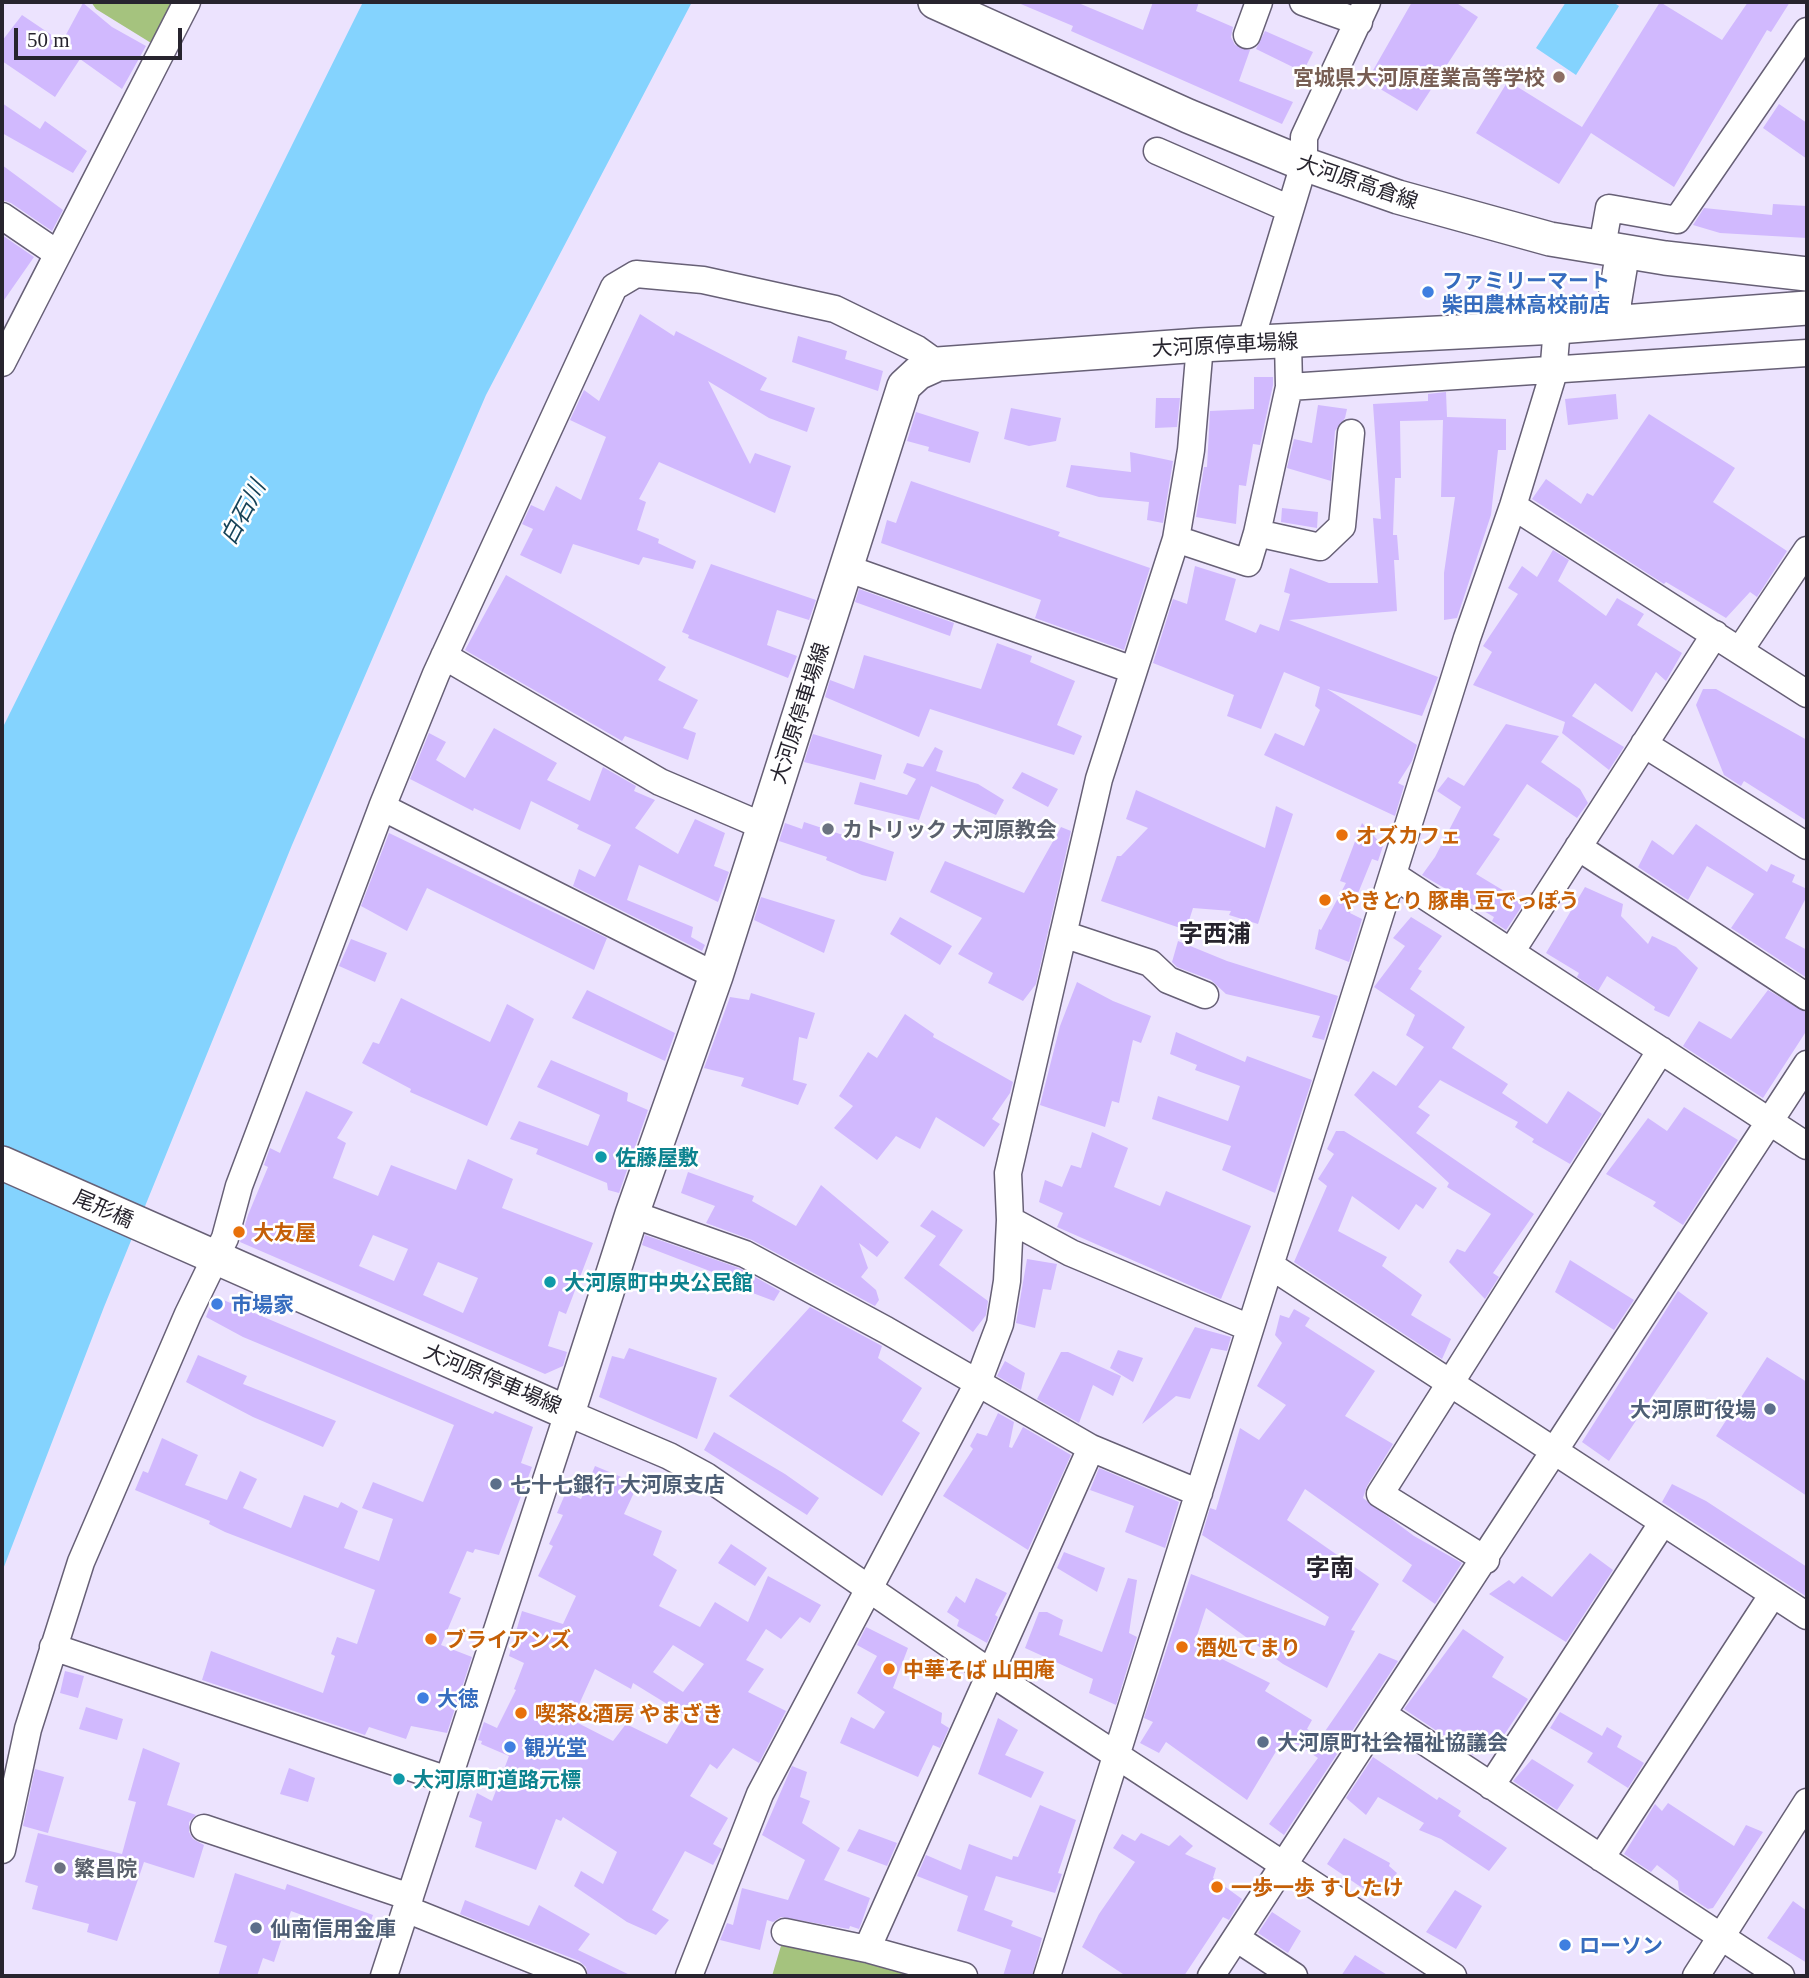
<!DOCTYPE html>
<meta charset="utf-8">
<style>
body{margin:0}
#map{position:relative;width:1809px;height:1978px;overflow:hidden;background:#ece3fe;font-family:Georgia,serif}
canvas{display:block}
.frame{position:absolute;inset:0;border:4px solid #27242e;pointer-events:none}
.scale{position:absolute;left:14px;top:28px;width:168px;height:32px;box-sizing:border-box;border:4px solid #27242e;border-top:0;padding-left:9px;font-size:21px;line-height:24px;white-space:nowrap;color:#27242e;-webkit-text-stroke:5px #fff;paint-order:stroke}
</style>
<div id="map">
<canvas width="1809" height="1978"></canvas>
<div class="frame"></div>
<div class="scale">50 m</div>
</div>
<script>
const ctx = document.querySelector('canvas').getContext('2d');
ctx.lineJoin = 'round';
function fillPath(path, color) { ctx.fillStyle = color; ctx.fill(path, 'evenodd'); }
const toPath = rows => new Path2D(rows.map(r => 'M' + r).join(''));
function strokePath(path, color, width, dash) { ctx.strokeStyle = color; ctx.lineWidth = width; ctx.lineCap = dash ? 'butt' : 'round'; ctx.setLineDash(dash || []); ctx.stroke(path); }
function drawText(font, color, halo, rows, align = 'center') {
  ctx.font = font + ' Georgia,"Noto Sans JP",serif'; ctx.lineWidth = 5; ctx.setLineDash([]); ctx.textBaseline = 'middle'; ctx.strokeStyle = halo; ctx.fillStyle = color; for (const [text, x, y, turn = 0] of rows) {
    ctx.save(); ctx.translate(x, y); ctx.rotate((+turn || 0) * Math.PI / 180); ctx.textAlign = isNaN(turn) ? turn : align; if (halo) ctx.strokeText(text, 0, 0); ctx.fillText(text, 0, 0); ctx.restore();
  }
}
const green = toPath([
 [91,2,179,2,156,46,96,9],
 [783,1939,911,1976,772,1976]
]);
const water = toPath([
 [363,2,692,2,486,395,292,845,104,1307,2,1572,2,729],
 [1566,2,1613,2,1619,6,1576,75,1536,48]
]);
const building = toPath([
 [1016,2,1076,2,1143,30,1153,2,1199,2,1196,11,1233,27,1231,37,1235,45,1250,50,1239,81,1293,102,1282,124,1071,31,1073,26],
 [1412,2,1455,2,1478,17,1417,111,1367,81],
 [1660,2,1722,40,1748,2,1790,2,1771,32,1767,30,1674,187,1591,133,1559,184,1476,133,1508,81,1582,127],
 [83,3,112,27,146,46,122,89,80,59,55,97,2,61,2,41,22,15,62,42],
 [1265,31,1313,52,1303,72,1256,49],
 [2,103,40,129,45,121,87,151,73,173,2,133],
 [1779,104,1807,123,1807,159,1763,128],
 [2,165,63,210,52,231,11,203,2,200],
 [1773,204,1807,206,1807,238,1720,233,1693,225,1704,208,1772,215],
 [2,235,34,257,2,303],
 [640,314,674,336,676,331,767,378,760,390,815,408,807,432,769,418,708,381,750,464,755,453,791,466,775,513,659,462,639,499,646,502,637,530,659,539,658,543,696,561,693,569,643,557,639,565,573,544,561,574,520,555,533,529,522,524,531,505,544,511,556,486,581,500,606,437,570,420,584,390,599,401],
 [798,336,847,351,845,359,883,371,878,391,792,362],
 [1254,377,1273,377,1273,385,1260,445,1253,444,1246,486,1239,485,1236,524,1196,517,1204,467,1207,467,1210,411,1254,409],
 [1446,392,1447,417,1506,419,1506,450,1498,450,1491,515,1457,618,1444,620,1444,573,1455,497,1441,497,1443,420,1400,421,1401,478,1395,478,1393,535,1397,535,1399,560,1394,560,1397,611,1289,620,1438,677,1422,716,1327,689,1417,745,1412,761,1398,783,1404,786,1395,816,1264,755,1275,733,1304,746,1320,710,1315,706,1320,687,1284,672,1261,729,1227,716,1234,695,1153,663,1173,599,1187,604,1195,566,1236,579,1225,620,1256,633,1260,624,1279,631,1290,594,1284,592,1290,568,1329,583,1378,583,1373,518,1381,519,1373,404,1428,401,1428,394],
 [1616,394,1618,419,1568,425,1565,399],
 [1156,398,1180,398,1177,427,1155,428],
 [1318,405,1347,409,1345,418,1335,431,1331,481,1287,468,1294,439,1312,443],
 [1011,408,1061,418,1056,441,1029,446,1004,439],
 [916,412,979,432,970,463,928,451,929,447,907,441],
 [1649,414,1735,468,1713,502,1787,551,1757,597,1750,592,1726,618,1666,582,1664,584,1532,499,1546,479,1581,504,1587,493,1593,496],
 [1130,452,1173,461,1163,523,1147,520,1149,502,1099,497,1066,487,1071,465,1131,472],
 [911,481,1060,532,1058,536,1150,568,1124,650,1035,618,1041,600,881,543,887,520,896,523],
 [1282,508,1318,512,1317,528,1281,522],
 [1553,550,1569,560,1558,581,1606,616,1617,598,1644,614,1637,625,1682,653,1666,681,1656,672,1632,712,1595,683,1572,716,1624,747,1609,770,1562,733,1565,722,1473,685,1492,652,1483,646,1518,594,1508,588,1522,566,1537,577],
 [711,564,816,600,809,620,777,610,767,645,797,656,788,678,688,638,689,635,682,632],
 [506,575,666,667,658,680,698,700,683,728,696,733,688,760,625,736,622,741,465,650],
 [859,589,954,623,950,636,855,602],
 [997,643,1032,656,1030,662,1075,681,1057,725,1082,736,1074,755,930,709,919,737,825,697,830,680,854,689,864,655,981,689],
 [1703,689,1716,689,1807,740,1807,821,1744,781,1741,786,1724,775,1696,705],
 [1506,724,1559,736,1541,762,1580,789,1588,803,1577,818,1527,784,1493,835,1500,839,1476,874,1524,903,1506,930,1492,921,1494,917,1422,875,1435,857,1461,807,1437,791,1448,777,1464,786],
 [494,728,557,763,547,780,590,801,603,767,636,786,634,791,655,800,635,828,678,854,695,819,725,833,714,866,729,872,718,902,639,865,627,900,693,927,691,937,705,945,702,951,573,886,579,869,595,877,611,845,577,829,579,825,531,801,520,830,474,808,473,811,410,779,429,733,446,742,436,760,465,778],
 [813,734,882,755,875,780,804,762],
 [935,747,943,751,936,771,978,784,1004,800,996,815,931,786,919,820,854,804,860,782,907,795,916,779,903,773,907,763,923,767],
 [1022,772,1058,789,1048,807,1012,788],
 [1136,790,1265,848,1276,806,1293,814,1258,924,1229,915,1231,911,1193,908,1186,930,1101,901,1117,856,1121,856,1148,828,1126,819],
 [804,822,894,852,886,881,862,875,826,860,827,857,779,841,785,823,802,829],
 [1362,823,1383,846,1378,861,1372,859,1350,913,1362,919,1349,962,1315,949,1319,929,1321,930,1346,883,1340,881],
 [1696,824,1767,872,1771,864,1795,875,1792,882,1807,889,1807,896,1785,938,1807,950,1807,978,1731,928,1754,894,1707,866,1688,900,1638,867,1652,840,1673,855],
 [1061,827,1071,831,1036,984,1023,1001,988,983,993,973,958,954,982,918,930,892,945,861,1024,893],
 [389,833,607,938,594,970,427,888,407,931,361,906],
 [1585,887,1623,904,1621,916,1648,944,1652,936,1676,947,1698,968,1669,1017,1654,1010,1655,1007,1607,976,1598,991,1577,977,1579,973,1546,953],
 [761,897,835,920,824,953,754,920],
 [900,917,952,946,940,965,890,934],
 [1411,917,1442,936,1418,969,1422,971,1410,989,1465,1027,1452,1048,1508,1084,1502,1093,1547,1124,1568,1091,1602,1114,1570,1164,1532,1142,1534,1139,1515,1127,1518,1122,1440,1080,1418,1107,1430,1115,1416,1133,1534,1214,1493,1273,1499,1277,1485,1299,1449,1262,1457,1249,1465,1252,1491,1214,1447,1187,1449,1183,1354,1095,1373,1071,1396,1086,1424,1047,1406,1035,1415,1015,1374,987,1405,946,1393,938],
 [351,939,387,953,375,982,339,966],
 [1178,941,1227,961,1338,996,1324,1040,1312,1037,1320,1016,1226,994,1211,980,1177,967,1172,962],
 [1077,982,1113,1001,1151,1016,1141,1043,1133,1040,1119,1103,1112,1101,1105,1127,1040,1105,1060,1026],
 [587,990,675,1033,665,1061,572,1018],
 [1768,990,1807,1013,1807,1030,1763,1098,1683,1046,1699,1021,1731,1039],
 [751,993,815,1013,807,1039,799,1037,793,1080,807,1084,798,1105,741,1086,744,1078,704,1068,730,997,749,1000],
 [401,998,490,1042,507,1004,534,1019,487,1126,410,1092,411,1089,362,1063,373,1042,379,1044],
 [905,1014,934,1034,933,1037,1013,1082,1010,1093,992,1119,1000,1124,984,1147,936,1117,920,1149,896,1136,877,1160,834,1128,853,1106,839,1096,868,1052,877,1058],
 [1176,1032,1245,1062,1247,1056,1312,1080,1275,1193,1222,1170,1231,1146,1152,1119,1158,1096,1228,1121,1240,1086,1195,1070,1197,1065,1170,1054],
 [551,1060,628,1093,627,1101,648,1110,619,1193,608,1190,607,1183,536,1154,538,1149,510,1139,519,1121,588,1146,600,1115,537,1087],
 [306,1091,353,1112,337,1138,346,1143,333,1178,378,1196,391,1165,456,1190,468,1159,513,1179,502,1208,593,1243,566,1314,559,1311,548,1346,567,1352,563,1366,545,1374,240,1242,248,1215,268,1167,264,1165,270,1148,280,1153],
 [373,1235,408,1249,394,1281,359,1266],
 [438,1262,478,1278,463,1313,423,1295],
 [1684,1107,1738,1140,1683,1225,1653,1206,1656,1202,1606,1174,1648,1118,1667,1131],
 [1336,1131,1344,1131,1437,1188,1423,1209,1416,1204,1399,1230,1352,1196,1338,1231,1387,1257,1382,1266,1422,1295,1411,1315,1451,1339,1442,1359,1294,1262,1327,1186,1318,1179,1334,1154,1327,1149],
 [1092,1132,1128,1148,1114,1187,1160,1206,1166,1191,1251,1226,1221,1299,1057,1227,1063,1213,1039,1202,1045,1180,1062,1187,1071,1165,1081,1168],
 [688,1172,754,1196,752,1201,796,1226,821,1185,889,1242,877,1257,859,1243,868,1268,861,1277,876,1290,879,1300,875,1306,752,1240,706,1223,715,1206,681,1193],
 [932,1210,963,1230,939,1265,988,1301,986,1315,973,1332,904,1278,936,1236,920,1226],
 [645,1235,739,1268,780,1291,774,1301,726,1283,728,1278,642,1245],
 [1027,1259,1057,1264,1051,1290,1043,1289,1035,1328,1016,1323],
 [1570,1260,1634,1300,1614,1330,1555,1292],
 [1678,1291,1708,1313,1609,1461,1582,1442],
 [214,1296,493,1414,495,1411,533,1427,521,1463,532,1467,499,1555,475,1549,473,1553,467,1551,449,1593,461,1598,441,1645,472,1657,447,1733,411,1726,406,1739,369,1727,365,1735,202,1680,211,1651,323,1693,335,1656,331,1654,337,1637,357,1644,375,1590,225,1532,209,1524,210,1521,135,1490,143,1471,148,1473,162,1438,198,1455,185,1485,227,1500,240,1471,257,1479,243,1508,291,1528,304,1495,338,1508,341,1502,358,1511,344,1548,379,1561,393,1519,362,1508,373,1482,423,1502,454,1425,243,1337,206,1317],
 [810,1307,882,1346,878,1358,922,1388,902,1421,920,1433,882,1496,729,1396],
 [1294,1309,1310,1318,1305,1326,1375,1371,1345,1416,1393,1444,1367,1486,1363,1498,1414,1536,1462,1563,1435,1604,1402,1581,1412,1565,1305,1489,1287,1520,1379,1584,1351,1630,1355,1631,1327,1688,1283,1664,1206,1608,1194,1645,1270,1683,1265,1691,1312,1720,1307,1729,1321,1737,1379,1653,1398,1661,1284,1835,1269,1824,1318,1758,1300,1746,1284,1738,1247,1800,1166,1742,1159,1753,1140,1743,1153,1722,1144,1718,1191,1574,1325,1626,1329,1617,1202,1535,1210,1508,1216,1510,1240,1428,1259,1440,1286,1405,1257,1386,1282,1343,1275,1335,1280,1315,1289,1318],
 [1195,1327,1231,1337,1227,1351,1211,1348,1190,1399,1176,1396,1142,1424],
 [629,1348,717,1378,697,1439,599,1397,612,1356,624,1359],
 [1118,1350,1143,1358,1133,1382,1110,1368],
 [1061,1352,1068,1352,1121,1376,1113,1396,1093,1385,1079,1423,1037,1399],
 [198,1355,247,1376,243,1384,336,1421,323,1447,253,1417,186,1382],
 [1767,1357,1807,1382,1807,1496,1716,1436],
 [1005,1361,1025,1373,1021,1390,997,1376],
 [998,1413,1014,1422,1009,1447,1012,1448,1023,1427,1071,1455,1028,1550,943,1496,973,1449,970,1446,977,1433,987,1436],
 [714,1432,785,1474,819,1498,807,1515,704,1450],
 [595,1466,638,1484,624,1514,662,1531,653,1555,677,1570,659,1606,700,1627,715,1602,748,1622,768,1576,821,1605,810,1623,800,1617,781,1639,766,1629,746,1660,764,1669,748,1692,786,1711,759,1763,733,1748,717,1769,710,1764,690,1796,728,1818,713,1844,722,1849,713,1865,685,1851,652,1910,669,1920,656,1935,627,1922,574,1886,581,1871,603,1884,617,1852,563,1817,561,1821,556,1819,536,1870,475,1847,482,1822,469,1817,477,1793,492,1801,509,1756,481,1744,482,1741,478,1740,484,1722,497,1728,516,1690,514,1689,524,1663,509,1656,522,1611,563,1624,576,1596,538,1576,553,1546,549,1544,563,1515,557,1513,566,1492,581,1499],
 [673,1645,704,1664,683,1692,653,1672],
 [595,1669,631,1689,633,1683,685,1715,667,1744,626,1724,613,1741,572,1720],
 [1099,1468,1179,1502,1165,1548,1125,1532,1134,1506,1090,1490],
 [1672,1484,1706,1501,1807,1567,1807,1597,1662,1502],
 [731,1544,767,1568,755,1586,718,1563],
 [1064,1552,1105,1568,1097,1592,1057,1568],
 [1590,1553,1613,1570,1566,1642,1489,1594,1509,1580,1514,1584,1522,1576,1552,1597],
 [976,1578,1007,1593,995,1615,998,1617,987,1643,957,1626,959,1620,947,1612,956,1596,965,1603],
 [1128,1578,1137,1580,1129,1633,1137,1637,1116,1705,1089,1693,1093,1679,1025,1648,1039,1612,1047,1612,1063,1620,1059,1635,1102,1652],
 [866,1627,908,1648,893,1688,942,1713,941,1723,949,1728,940,1748,933,1745,918,1777,840,1743,851,1717,874,1729,885,1712,857,1693,877,1656,857,1645],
 [1463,1629,1504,1657,1492,1677,1528,1699,1494,1750,1480,1742,1473,1755,1404,1709],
 [65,1671,84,1676,78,1698,60,1693],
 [86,1707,123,1719,117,1740,79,1729],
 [1560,1712,1602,1736,1607,1727,1622,1736,1617,1747,1644,1763,1628,1788,1587,1762,1593,1753,1550,1728],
 [998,1718,1018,1730,1005,1755,1044,1772,1031,1798,978,1774],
 [143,1748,180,1763,167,1805,196,1815,189,1822,189,1832,193,1839,204,1845,194,1878,144,1862,117,1941,87,1932,89,1924,32,1909,38,1886,25,1882,38,1833,122,1854,136,1802,128,1800],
 [1373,1757,1437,1800,1439,1797,1461,1811,1458,1816,1507,1848,1489,1871,1441,1839,1419,1830,1424,1823,1378,1797,1366,1815,1346,1798],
 [1532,1759,1574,1785,1557,1810,1513,1781],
 [792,1766,807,1772,800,1797,810,1801,802,1823,840,1848,824,1880,870,1898,861,1924,859,1929,850,1926,849,1929,781,1917,773,1922,767,1920,760,1950,720,1940,727,1923,733,1925,742,1888,788,1900,805,1860,762,1835],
 [289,1768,315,1778,308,1802,280,1794],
 [35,1769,64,1777,48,1833,23,1826],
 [1668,1803,1734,1846,1746,1825,1763,1832,1713,1908,1708,1909,1679,1890,1678,1881,1657,1865,1651,1872,1624,1854,1655,1804,1662,1811],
 [1040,1805,1076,1820,1058,1873,1062,1874,1055,1893,996,1876,984,1910,1013,1921,1011,1926,1042,1938,1032,1976,1003,1976,1011,1950,957,1931,968,1896,917,1876,926,1855,961,1870,969,1844,1012,1860,1013,1856,1018,1857],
 [859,1829,897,1843,887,1866,847,1851],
 [1141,1833,1169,1846,1180,1835,1193,1846,1185,1854,1216,1868,1213,1878,1242,1899,1229,1920,1223,1917,1184,1976,1126,1976,1082,1947,1099,1914,1135,1862,1113,1848,1122,1834,1135,1841],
 [1344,1838,1390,1863,1389,1866,1397,1873,1377,1898,1327,1864],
 [235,1873,285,1890,287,1884,373,1915,365,1938,291,1911,274,1962,263,1958,257,1976,218,1976,227,1946,214,1942],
 [1455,1890,1482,1906,1456,1949,1426,1932],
 [465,1900,529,1926,539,1905,590,1934,578,1950,632,1976,588,1976,586,1967,579,1961,460,1914],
 [1793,1901,1807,1911,1807,1963,1767,1938],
 [1272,1912,1301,1931,1288,1953,1258,1933],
 [1355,1955,1389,1976,1341,1976]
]);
const minor = toPath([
 [1303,2,1359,22],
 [1247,35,1259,2],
 [1157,151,1290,209],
 [2,216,58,254],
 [1602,247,1609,208,1677,220,1807,31],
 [1288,341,1289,387,1257,533,1320,547,1342,526,1351,433],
 [1250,343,1304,164,1304,137,1367,2],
 [2,363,187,2],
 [1289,387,1807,353],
 [1513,506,1807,694],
 [1176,539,1248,563,1257,533],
 [846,568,1133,670],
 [1740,650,1807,550],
 [444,656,660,782,763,826],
 [1644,744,1807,846],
 [382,807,716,976],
 [1578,847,1807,997],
 [1393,875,1807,1146],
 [1063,934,1150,963,1168,980,1205,995],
 [1511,952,1715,634],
 [632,1214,745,1254,886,1330,1091,1448,1199,1493],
 [1010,1220,1071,1253,1250,1328],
 [1271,1266,1807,1616],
 [1486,1560,1380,1494,1661,1050],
 [53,1647,448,1780],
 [1384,1715,1781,1976],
 [1491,1786,1663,1522],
 [204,1828,410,1897],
 [2,1850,28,1729,81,1562,188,1314,225,1238,239,1186,382,807,436,674,614,287,636,274,703,280,835,309,917,349,938,364],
 [1601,1858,1773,1594],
 [406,1909,573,1976],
 [785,1932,867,1949,964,1976],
 [1236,1938,1294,1976],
 [867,1949,1091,1448],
 [384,1976,568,1413,669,1456,706,1476,991,1673,1453,1976],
 [689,1976,760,1794,977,1385,1000,1324,1007,1281,1010,1220,1008,1173,1099,779,1176,539,1191,450,1200,345],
 [1047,1976,1467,638,1513,506,1553,375,1557,327],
 [1211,1976,1807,1064],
 [1696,1976,1807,1802]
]);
const major = toPath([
 [935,2,1188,116,1304,164,1398,197,1550,239,1665,258,1807,274],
 [1611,323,1623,251],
 [2,1163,568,1413,632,1214,716,976,904,386,918,373,938,364,1200,345,1557,327,1807,308]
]);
const markers = [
 [1559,77,7,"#8d6e63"],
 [1428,292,7,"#3f7fe0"],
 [828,829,7,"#6b7280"],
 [1342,835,7,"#e8710a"],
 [1325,900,7,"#e8710a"],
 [601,1157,7,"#0f9aa8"],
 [239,1232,7,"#e8710a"],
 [550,1282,7,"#0f9aa8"],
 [217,1304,7,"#3f7fe0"],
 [1770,1409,7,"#5c6f8a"],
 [496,1484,7,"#5c6f8a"],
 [431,1639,7,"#e8710a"],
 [1182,1647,7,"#e8710a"],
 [889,1669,7,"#e8710a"],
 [423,1698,7,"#3f7fe0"],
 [521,1713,7,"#e8710a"],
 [1263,1742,7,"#5c6f8a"],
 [510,1747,7,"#3f7fe0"],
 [399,1779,7,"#0f9aa8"],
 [60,1868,7,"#6b7280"],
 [1217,1887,7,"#e8710a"],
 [256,1928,7,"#5c6f8a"],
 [1565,1945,7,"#3f7fe0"]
];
const educationNames = [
 ["宮城県大河原産業高等学校",1545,77]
];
const streetNames = [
 ["大河原高倉線",1358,181,19],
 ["大河原停車場線",1225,344,-3],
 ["大河原停車場線",799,713,-72],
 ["尾形橋",104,1208,24],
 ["大河原停車場線",493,1378,23]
];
const shopNames = [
 ["ファミリーマート",1442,280],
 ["柴田農林高校前店",1442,304],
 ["市場家",231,1304],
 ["大徳",437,1698],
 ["観光堂",524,1747],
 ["ローソン",1579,1945]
];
const worshipNames = [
 ["カトリック 大河原教会",842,829],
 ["繁昌院",74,1868]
];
const foodNames = [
 ["オズカフェ",1356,835],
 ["やきとり 豚串 豆でっぽう",1339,900],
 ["大友屋",253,1232],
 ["ブライアンズ",445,1639],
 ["酒処てまり",1196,1647],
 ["中華そば 山田庵",903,1669],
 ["喫茶&酒房 やまざき",535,1713],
 ["一歩一歩 すしたけ",1231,1887]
];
const cultureNames = [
 ["佐藤屋敷",615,1157],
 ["大河原町中央公民館",564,1282],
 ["大河原町道路元標",413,1779]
];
const serviceNames = [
 ["大河原町役場",1756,1409,"right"],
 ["七十七銀行 大河原支店",510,1484],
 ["大河原町社会福祉協議会",1277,1742],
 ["仙南信用金庫",270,1928]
];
const waterNames = [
 ["白石川",242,512,-62]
];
const quarterNames = [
 ["字西浦",1215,933],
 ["字南",1330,1567]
];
fillPath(green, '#a5c37e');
fillPath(water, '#84d3fe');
fillPath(building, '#d1b9fe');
strokePath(minor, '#676076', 29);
strokePath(major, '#676076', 36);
strokePath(minor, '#fff', 26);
strokePath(major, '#fff', 33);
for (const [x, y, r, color] of markers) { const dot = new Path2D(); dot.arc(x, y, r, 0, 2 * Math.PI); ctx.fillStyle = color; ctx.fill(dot); strokePath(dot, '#fff', 2.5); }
drawText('bold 21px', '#785e54', '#fff', educationNames, 'right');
drawText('21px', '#27242e', '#fff', streetNames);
drawText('bold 21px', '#366cbe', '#fff', shopNames, 'left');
drawText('bold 21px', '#5b616d', '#fff', worshipNames, 'left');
drawText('bold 21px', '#c56008', '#fff', foodNames, 'left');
drawText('bold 21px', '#0d838f', '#fff', cultureNames, 'left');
drawText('bold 21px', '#4e5e75', '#fff', serviceNames, 'left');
drawText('italic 23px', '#164359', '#fff', waterNames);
drawText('bold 24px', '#27242e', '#fff', quarterNames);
</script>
